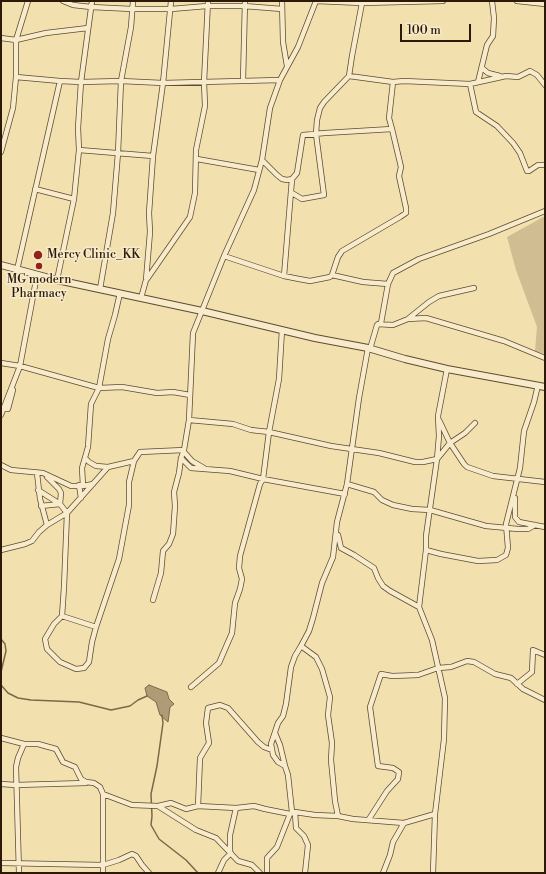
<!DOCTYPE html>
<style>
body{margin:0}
#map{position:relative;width:546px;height:874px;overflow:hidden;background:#f2e0af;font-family:"Libre Bodoni",serif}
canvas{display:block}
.frame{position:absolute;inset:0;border:2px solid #2c1907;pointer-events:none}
.scale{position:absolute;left:400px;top:24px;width:71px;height:18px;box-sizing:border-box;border:2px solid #2c1907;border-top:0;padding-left:5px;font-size:12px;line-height:14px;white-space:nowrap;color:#2c1907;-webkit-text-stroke:3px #f7ebcb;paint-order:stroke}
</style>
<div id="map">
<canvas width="546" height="874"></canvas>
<div class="frame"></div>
<div class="scale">100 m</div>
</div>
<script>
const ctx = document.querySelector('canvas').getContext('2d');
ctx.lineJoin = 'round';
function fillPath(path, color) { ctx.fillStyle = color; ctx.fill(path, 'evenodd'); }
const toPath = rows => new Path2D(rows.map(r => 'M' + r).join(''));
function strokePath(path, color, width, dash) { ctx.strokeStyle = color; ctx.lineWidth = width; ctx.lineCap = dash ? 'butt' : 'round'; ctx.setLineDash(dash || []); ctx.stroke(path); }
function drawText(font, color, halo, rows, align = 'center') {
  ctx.font = font + ' "Libre Bodoni",serif'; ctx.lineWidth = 3; ctx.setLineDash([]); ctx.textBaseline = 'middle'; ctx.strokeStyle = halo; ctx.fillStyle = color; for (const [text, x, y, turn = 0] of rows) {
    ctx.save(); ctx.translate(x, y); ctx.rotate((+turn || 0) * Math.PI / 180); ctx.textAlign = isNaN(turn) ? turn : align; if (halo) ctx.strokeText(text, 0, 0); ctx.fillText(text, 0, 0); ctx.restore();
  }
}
const green = toPath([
 [545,216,545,354,535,351,537,327,516,270,507,237]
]);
const water = toPath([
 [149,685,167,692,169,699,174,704,170,707,168,722,160,715,156,702,147,696,145,688,149,685]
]);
const stream = toPath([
 [1,639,5,644,6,651,1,672],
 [1,685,8,693,18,698,31,700,79,702,111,710,130,706,138,700,147,696],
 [162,715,163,723,157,766,151,794,152,816,151,825,159,839,186,860,198,873]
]);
const minor = toPath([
 [63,1,73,5,91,7,132,9,171,9,207,6,244,6,282,9],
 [282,1,283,42,287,66],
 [316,1,362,3,443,1],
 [517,1,545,4],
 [362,3,352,56,349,76,393,82,404,81,470,84,506,76,518,77,530,71,537,75,545,85],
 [1,38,16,40,46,33,88,28],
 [482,68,488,73,500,76],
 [16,77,60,81,81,82,121,81,163,83,280,80],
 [243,81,245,1],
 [478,82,487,45,493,36,494,18,492,1],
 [470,84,476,112,497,126,513,143,520,153,527,171,529,171,538,165,545,165],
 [392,129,389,118,393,82],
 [79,150,153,156],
 [1,152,13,108,16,77,16,40,28,1],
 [197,159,259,170],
 [35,189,74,199],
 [292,193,302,199,324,195,316,134,317,120,320,108,324,102,349,76],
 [224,256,284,276,299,279,310,281,330,277,332,275,338,257,342,251,400,217,406,213,406,208,399,176,401,167,392,129,325,133,303,135,297,173,292,179,287,180,282,179,277,175,262,160],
 [17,270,60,81],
 [332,275,363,282,388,284],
 [284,276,292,179],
 [147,279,190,217,195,193,196,150,205,106,204,82,208,1],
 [57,280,74,199,79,150,78,128,81,82,92,1],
 [100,289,113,213,118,153,121,81,131,27,133,1],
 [141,298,146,280,150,232,149,213,153,156,163,83,171,1],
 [409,318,429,302,439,296,474,288],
 [381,323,388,284,393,273,419,259,489,234,545,211],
 [370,349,377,325,378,324,393,325,408,319,426,318,504,341,545,358],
 [1,363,20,366,99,388,122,387,157,393,173,392,190,395],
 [1,409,8,409,13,390],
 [1,415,20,366,37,275],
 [189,420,233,424,251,430,269,432,331,446,379,453,415,462,423,462,437,459,450,443,465,433,475,423],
 [439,420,450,443,464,464,467,467,493,476,545,482],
 [184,452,192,461,204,468],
 [85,458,89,462,96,466,108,467],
 [181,458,191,468,230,471,263,479,345,494],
 [1,465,11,470,43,473,71,486,83,486,93,484],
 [37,473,40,499,47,525],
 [347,484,374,492,382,500,393,505,412,509,430,510,486,526,518,529,528,529,535,525],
 [81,498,79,485,83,486,82,468,88,447,91,404,99,388,108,339,115,315,120,293],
 [515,498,515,517,519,522,545,527],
 [41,506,60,504,61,493,59,489,47,477],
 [338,535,341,548,354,555,374,568,378,578,383,586,390,591,419,607],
 [1,550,25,544,32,541,39,532,47,525,67,513,60,504,38,490],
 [426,550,441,554,478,561,497,560,506,555,508,548,506,524,520,468,524,431,534,402,538,385],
 [153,600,161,573,163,551,169,544,173,534,175,506,174,492,179,473,181,458,184,450],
 [62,616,54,624,45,639,47,649,60,662,76,669,84,668,89,662,92,642,96,627,119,559,129,505,129,482,134,461],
 [96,627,62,616,64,587,67,513,108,467,134,461,140,452,184,450,189,420,193,333,224,256,254,190,262,160,270,108,280,80,298,47,316,1],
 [301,646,316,657,322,669,330,697,328,715,332,743,331,760,335,801,338,816],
 [517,684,532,672,533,650,545,655],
 [191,687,219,663,232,633,235,603,240,589,242,579,239,568,240,556,260,484,263,479,269,432,279,379,282,330],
 [275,733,280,745,285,766],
 [1,738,24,744,38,744,56,749,63,762,75,767,81,779,86,782,94,783,100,787,103,794,103,873],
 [1,784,16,785,86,783],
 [103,794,132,805,158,806,196,830,216,838,238,861,252,865,260,873],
 [158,806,171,803,186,809,198,806,236,808,254,806,265,809,290,814,295,812,315,815,338,816,353,819,404,823,435,814],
 [198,806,200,758,209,743,206,723,208,708,220,705,228,708,258,742,264,747,272,750],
 [292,812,288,775,285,766,278,762,273,755,271,744,278,723,283,716,286,704,291,667,295,656,301,646,309,631,313,618,322,583,333,557,337,522,347,484,359,398,368,348],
 [295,812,296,828,304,836,308,845,305,873],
 [369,819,387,791,398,779,399,772,393,768,378,766,370,707,381,674,392,676,418,675,438,668,451,667,467,661,474,662,495,674,511,678,523,689,545,700],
 [230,852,230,835,236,808],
 [1,863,103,865,119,860,132,854,136,856,142,865,149,873],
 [19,873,16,767,18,758,24,744],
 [218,873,224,860,231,853],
 [267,873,267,858,277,847,290,814],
 [383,873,390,855,393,842,404,823],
 [433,873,435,814,444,739,445,698,432,640,419,607,426,550,426,536,437,459,439,436,438,416,447,369]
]);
const tertiary = toPath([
 [1,265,57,280,202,311,315,338,368,348,405,359,447,369,545,387]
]);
const markers = [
 [38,255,5,"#8f2418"],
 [39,266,4,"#8f2418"]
];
const poiNames = [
 ["Mercy Clinic_KK",47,255],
 ["MG modern",39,280,"center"],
 ["Pharmacy",39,294,"center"]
];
fillPath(green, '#d0be92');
fillPath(water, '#af9c76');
strokePath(water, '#7b684a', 1);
strokePath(stream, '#7b684a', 1.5);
strokePath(minor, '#5e4b31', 6);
strokePath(tertiary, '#5e4b31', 8);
strokePath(minor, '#f7ebcb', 4.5);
strokePath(tertiary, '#f7ebcb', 6);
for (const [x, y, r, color] of markers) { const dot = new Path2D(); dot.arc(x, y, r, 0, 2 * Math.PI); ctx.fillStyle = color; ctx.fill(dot); strokePath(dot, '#f7ebcb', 1.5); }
drawText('12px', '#2c1907', '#f7ebcb', poiNames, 'left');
</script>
